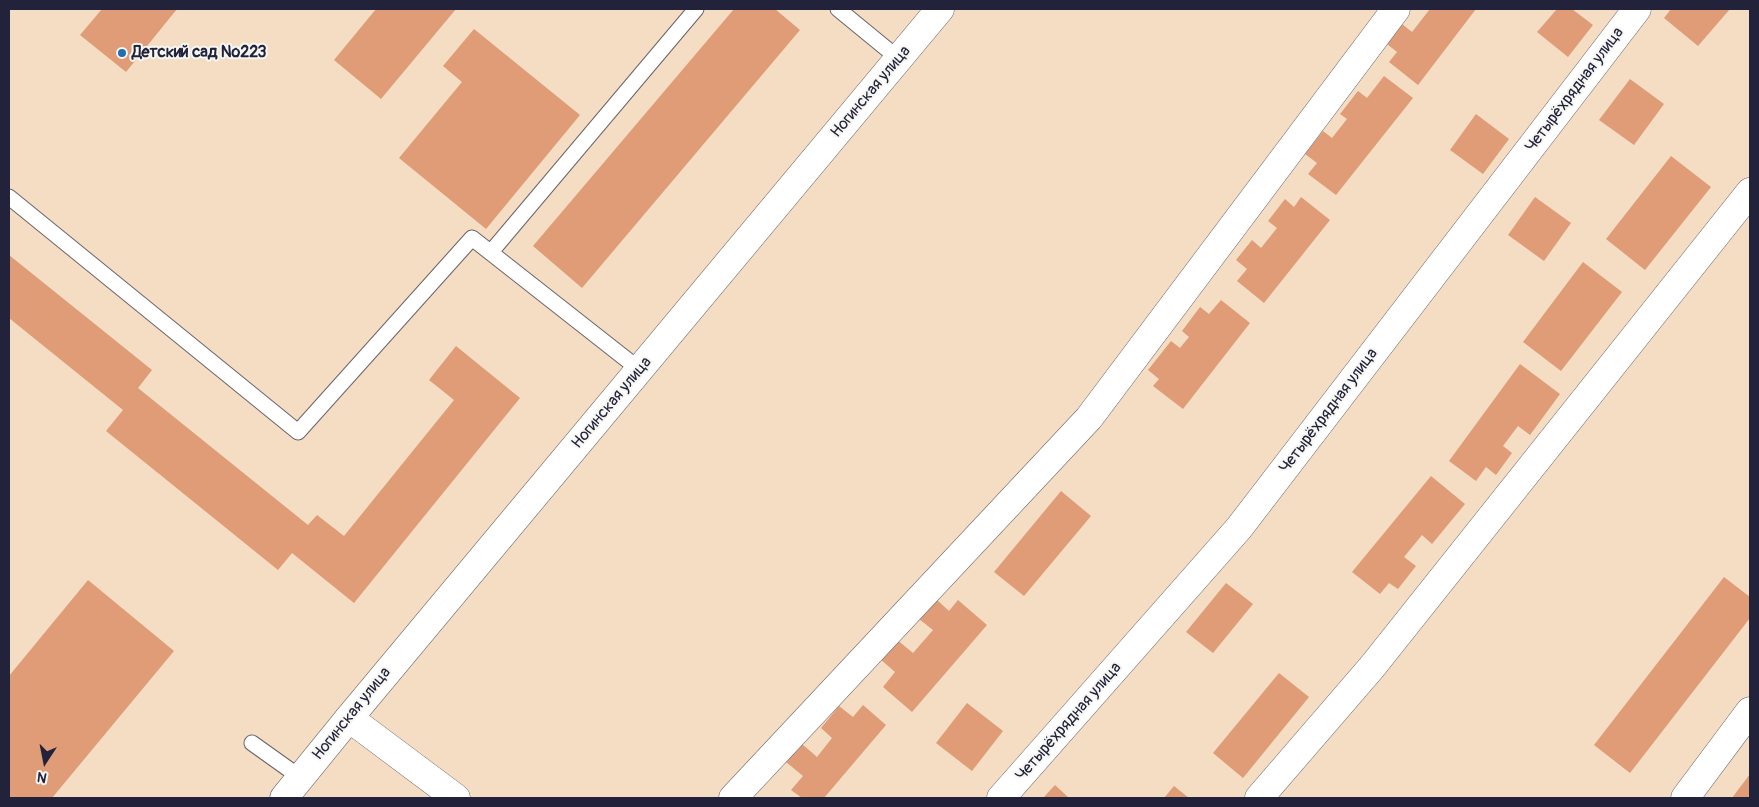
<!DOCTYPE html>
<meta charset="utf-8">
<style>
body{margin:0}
#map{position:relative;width:1759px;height:807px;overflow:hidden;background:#f4ddc2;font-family:Pangolin,sans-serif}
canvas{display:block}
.frame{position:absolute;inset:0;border:10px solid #22223b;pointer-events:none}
.north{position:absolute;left:20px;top:737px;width:50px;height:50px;-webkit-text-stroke:4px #f6f6f2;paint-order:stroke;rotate:191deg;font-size:14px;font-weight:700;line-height:20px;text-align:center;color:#22223b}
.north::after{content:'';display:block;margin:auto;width:18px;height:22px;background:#22223b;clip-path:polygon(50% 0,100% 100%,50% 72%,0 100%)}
</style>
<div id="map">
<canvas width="1759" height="807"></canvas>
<div class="frame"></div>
<div class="north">N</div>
</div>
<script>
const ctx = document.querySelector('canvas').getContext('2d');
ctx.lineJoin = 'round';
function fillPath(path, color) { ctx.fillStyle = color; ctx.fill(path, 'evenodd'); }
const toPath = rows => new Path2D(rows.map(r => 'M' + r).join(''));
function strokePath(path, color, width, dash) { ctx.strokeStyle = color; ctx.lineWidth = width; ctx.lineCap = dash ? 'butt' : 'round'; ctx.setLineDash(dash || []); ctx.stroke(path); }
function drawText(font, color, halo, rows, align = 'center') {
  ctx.font = font + ' Pangolin,sans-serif'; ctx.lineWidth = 4; ctx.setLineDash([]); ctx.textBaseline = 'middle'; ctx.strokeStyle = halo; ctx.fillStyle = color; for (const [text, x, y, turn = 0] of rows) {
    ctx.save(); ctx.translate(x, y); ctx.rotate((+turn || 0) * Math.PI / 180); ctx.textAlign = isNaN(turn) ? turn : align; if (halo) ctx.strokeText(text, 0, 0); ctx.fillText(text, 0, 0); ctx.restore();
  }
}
const building = toPath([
 [102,9,177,9,126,72,80,35],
 [376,9,456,9,381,99,334,60],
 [734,9,775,9,800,30,582,288,533,246],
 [1430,9,1476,9,1418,85,1389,62,1397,52,1387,44,1402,24,1412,32],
 [1557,9,1572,9,1593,25,1568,57,1537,32],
 [1671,9,1730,9,1698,46,1664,18],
 [474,29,580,115,486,229,399,158,462,82,443,66],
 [1384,76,1413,98,1336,195,1308,174,1317,163,1305,154,1323,131,1332,138,1347,119,1340,114,1358,91,1367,98],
 [1630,79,1664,104,1634,145,1599,120],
 [1476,114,1509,139,1483,174,1450,150],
 [1671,156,1711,187,1645,270,1606,239],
 [1301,197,1330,220,1264,303,1237,281,1247,269,1236,260,1252,240,1261,248,1277,228,1268,221,1285,199,1294,207],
 [1535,197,1571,223,1544,261,1508,235],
 [9,255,152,370,138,388,308,525,317,515,344,536,454,400,429,380,456,346,520,398,354,603,292,553,278,570,106,431,123,410,9,318],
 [1583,262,1622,292,1561,371,1523,342],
 [1221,300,1250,323,1183,409,1153,386,1159,379,1148,370,1171,341,1180,348,1189,337,1182,331,1200,307,1209,314],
 [1520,364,1560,394,1530,435,1518,426,1503,446,1512,453,1496,475,1486,467,1476,481,1449,461],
 [1431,476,1465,504,1432,544,1422,535,1404,557,1416,566,1398,589,1389,583,1380,594,1352,572],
 [1061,491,1091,516,1024,596,994,572],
 [1724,577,1750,597,1750,618,1630,773,1594,745],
 [88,580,174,651,52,798,9,798,9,676],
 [1226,583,1253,604,1213,653,1186,632],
 [936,599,949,611,958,600,987,625,912,712,883,687,895,672,879,658,896,639,913,653,933,630,919,619],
 [1279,673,1309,697,1243,778,1213,753],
 [967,703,1003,731,972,771,936,743],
 [863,705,886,725,824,798,802,798,791,790,803,776,786,762,802,744,817,757,832,738,821,728,839,706,853,717],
 [1750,774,1750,798,1732,798],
 [1055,785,1069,798,1043,798],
 [1174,786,1189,798,1164,798]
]);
const lane = toPath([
 [838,9,899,59],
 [9,197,298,432,472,238,640,370],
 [491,252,696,9],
 [252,743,301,778]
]);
const street = toPath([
 [349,718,456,798],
 [733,798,1089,418,1396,9],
 [1001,798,1239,528,1637,9],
 [1259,798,1372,667,1750,192],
 [1685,798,1750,711]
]);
const secondary = toPath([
 [284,798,349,718,940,9]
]);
const markers = [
 [122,53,5,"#1f6fb2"]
];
const poiNames = [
 ["Детский сад №223",132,53]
];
const streetNames = [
 ["Четырёхрядная улица",1575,90,-53],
 ["Ногинская улица",871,92,-50],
 ["Ногинская улица",612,403,-50],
 ["Четырёхрядная улица",1329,411,-53],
 ["Ногинская улица",352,714,-51],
 ["Четырёхрядная улица",1069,722,-49]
];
fillPath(building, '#e09b77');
strokePath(lane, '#6c636a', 17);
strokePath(street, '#6c636a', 29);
strokePath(secondary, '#6c636a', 29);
strokePath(lane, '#fff', 15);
strokePath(street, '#fff', 28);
strokePath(secondary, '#fff', 28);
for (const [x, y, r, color] of markers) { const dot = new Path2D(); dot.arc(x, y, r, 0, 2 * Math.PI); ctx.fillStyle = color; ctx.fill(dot); strokePath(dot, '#f6f6f2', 2); }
drawText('bold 16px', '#22223b', '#f6f6f2', poiNames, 'left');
drawText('16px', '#22223b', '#f6f6f2', streetNames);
</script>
